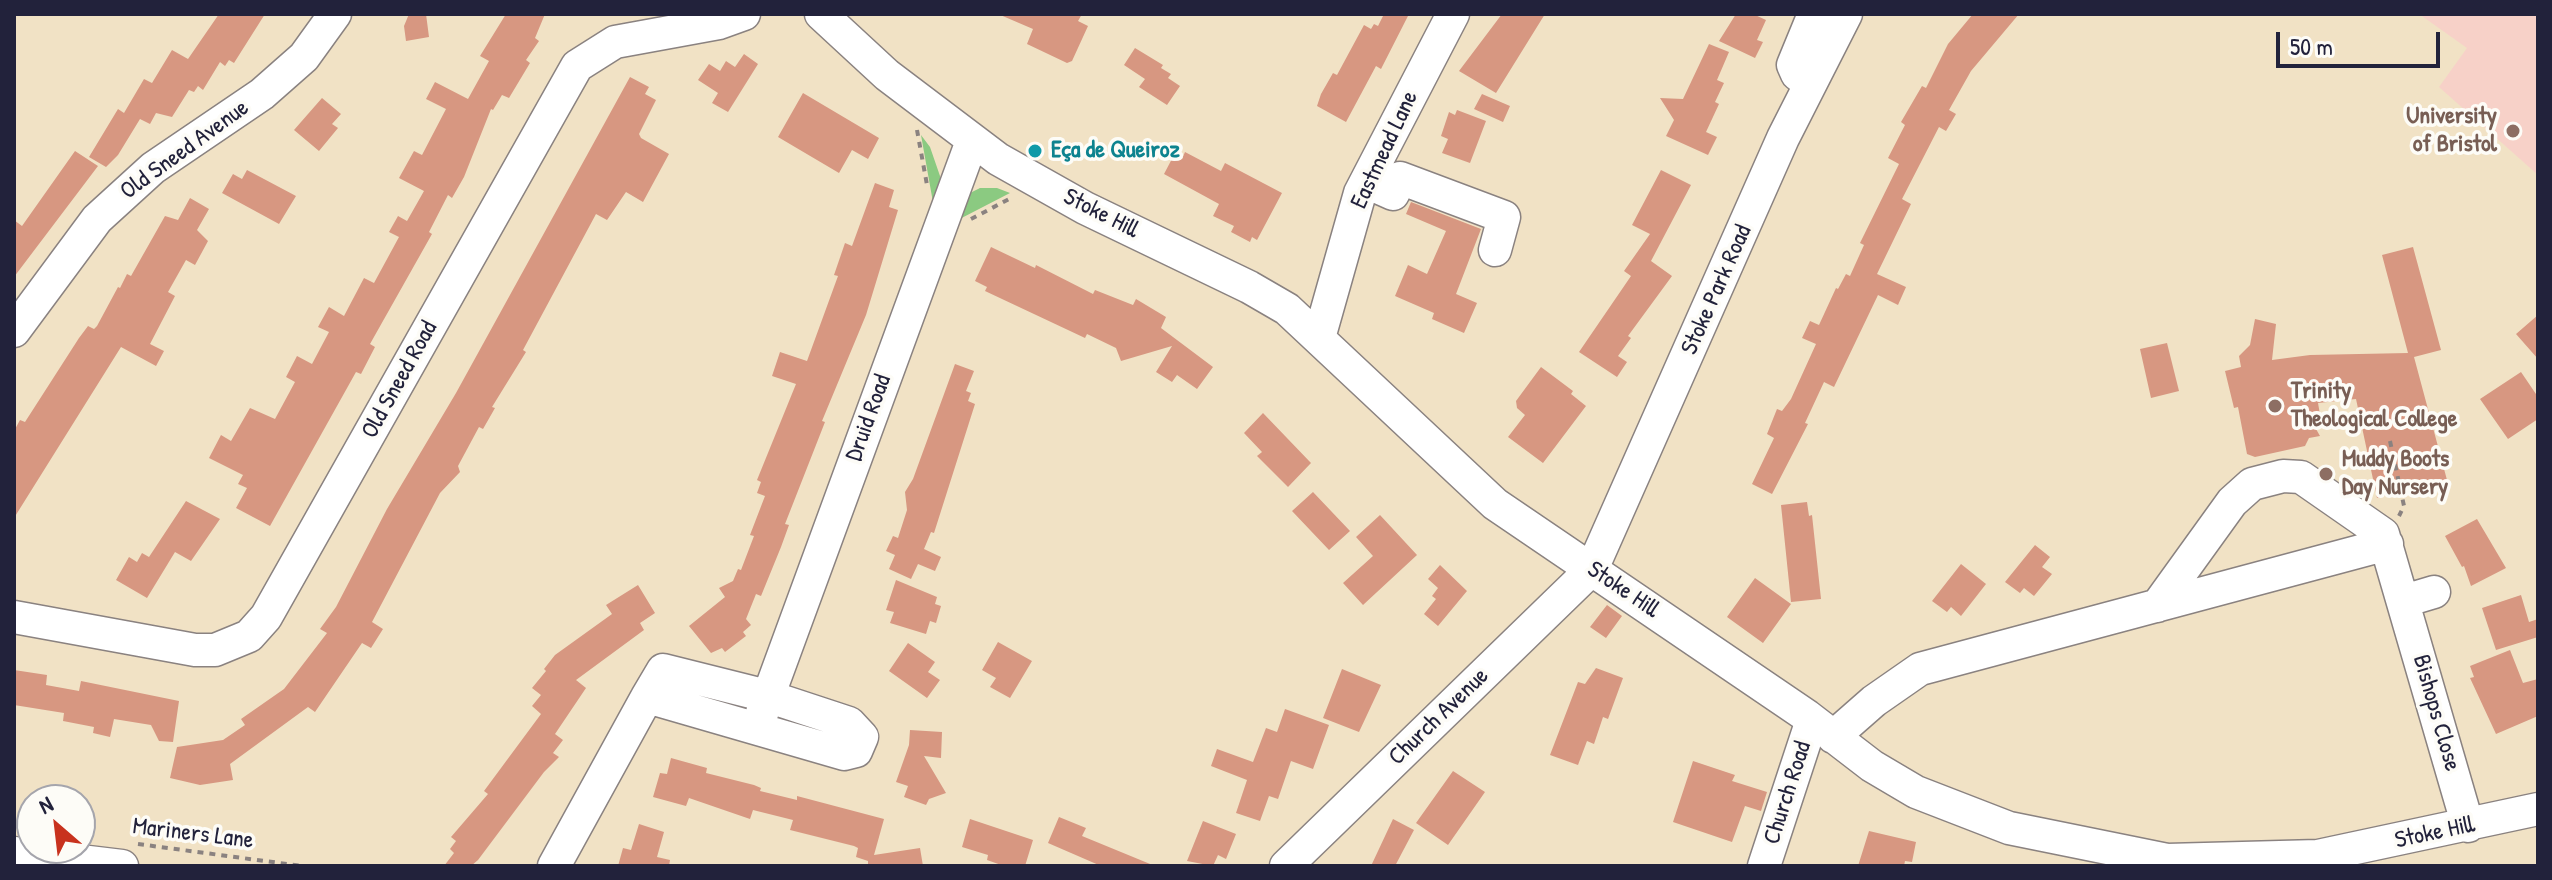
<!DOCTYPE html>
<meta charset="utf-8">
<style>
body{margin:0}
#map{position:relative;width:2552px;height:880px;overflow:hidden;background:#f1e2c5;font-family:"Patrick Hand",sans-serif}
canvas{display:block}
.frame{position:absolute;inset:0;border:16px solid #22223b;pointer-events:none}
.north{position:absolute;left:16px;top:784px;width:80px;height:80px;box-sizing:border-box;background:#fdfcf7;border:2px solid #a5a5ac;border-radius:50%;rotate:332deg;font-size:22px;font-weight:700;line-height:32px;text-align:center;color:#22223b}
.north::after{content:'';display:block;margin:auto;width:28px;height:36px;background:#c8321e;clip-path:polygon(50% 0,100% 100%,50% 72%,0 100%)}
.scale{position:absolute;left:2276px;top:32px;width:164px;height:36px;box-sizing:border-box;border:4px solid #22223b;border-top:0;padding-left:10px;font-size:24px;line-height:28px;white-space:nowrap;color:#22223b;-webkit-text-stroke:6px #fdfcf7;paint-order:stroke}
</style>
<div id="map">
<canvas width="2552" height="880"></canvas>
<div class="frame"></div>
<div class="north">N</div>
<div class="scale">50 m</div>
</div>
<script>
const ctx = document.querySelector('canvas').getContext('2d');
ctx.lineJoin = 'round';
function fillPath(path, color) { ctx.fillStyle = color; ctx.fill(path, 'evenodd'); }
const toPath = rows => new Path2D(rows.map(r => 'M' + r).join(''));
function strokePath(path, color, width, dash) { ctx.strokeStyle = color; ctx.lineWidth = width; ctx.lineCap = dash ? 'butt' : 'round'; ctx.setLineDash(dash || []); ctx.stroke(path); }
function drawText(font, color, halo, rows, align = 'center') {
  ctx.font = font + ' "Patrick Hand",sans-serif'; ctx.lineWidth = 7; ctx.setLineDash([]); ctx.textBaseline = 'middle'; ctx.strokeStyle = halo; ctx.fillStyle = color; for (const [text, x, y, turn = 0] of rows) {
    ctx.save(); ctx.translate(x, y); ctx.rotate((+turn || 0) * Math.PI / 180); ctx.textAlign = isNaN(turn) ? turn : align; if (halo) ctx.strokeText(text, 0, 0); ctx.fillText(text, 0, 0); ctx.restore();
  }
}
const built = toPath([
 [2419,14,2538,14,2538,175,2439,87,2467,48]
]);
const green = toPath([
 [921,135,930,147,940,176,940,193,934,208],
 [980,188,997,188,1010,193,950,224,966,195]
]);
const building = toPath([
 [219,14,265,14,234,63,229,60,225,66,220,62,203,90,198,86,194,92,189,90,172,117,156,113,150,124,140,119,118,155,106,167,89,157,118,109,124,113,144,79,152,83,172,50,188,59],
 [409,14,426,14,429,37,406,41,404,26],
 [506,14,545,14,535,38,539,41,526,60,530,63,509,98,502,95,493,110,491,109,464,177,452,198,448,195,429,232,432,234,370,344,375,347,361,374,356,372,270,526,236,508,247,488,238,484,243,475,209,458,221,435,231,441,250,408,275,419,295,382,286,377,297,356,312,364,329,332,318,327,329,307,344,316,364,278,374,283,399,237,389,232,398,216,407,221,424,191,399,178,414,151,422,155,446,109,426,99,435,82,468,99,489,61,480,56],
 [998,14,1082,14,1078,21,1088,26,1072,61,1067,63,1027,44,1033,29],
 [1384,14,1409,14,1381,69,1376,66,1346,122,1317,106,1321,94,1333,73,1337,75,1364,25,1371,29,1374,24,1378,26],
 [1502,14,1545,14,1496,93,1459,71],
 [1736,14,1753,14,1766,20,1757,40,1763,42,1755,58,1719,41],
 [1973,14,2019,14,1971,71,1949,110,1956,114,1946,131,1939,127,1902,199,1911,204,1877,274,1906,287,1898,305,1878,295,1834,387,1824,382,1805,423,1808,424,1772,494,1752,484,1774,438,1767,434,1777,409,1782,411,1791,399,1816,344,1802,338,1810,321,1819,325,1836,288,1838,289,1846,274,1850,276,1864,245,1860,243,1899,164,1888,158,1905,125,1901,122,1922,86,1926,88,1948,44],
 [1709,44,1729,52,1717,80,1724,83,1715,102,1719,104,1706,132,1717,137,1708,155,1666,136,1674,120,1660,98,1683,99],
 [1135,48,1163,65,1161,68,1171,74,1168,78,1180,86,1167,105,1139,87,1145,79,1124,65],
 [744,54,758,64,728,112,712,103,718,93,698,80,709,64,720,71,726,61,735,67],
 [630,77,649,87,645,94,656,100,639,134,641,138,669,154,643,202,626,192,607,220,596,214,523,350,526,352,492,407,495,408,483,429,479,427,458,466,460,472,440,493,372,622,383,629,371,648,362,643,315,712,308,707,230,764,233,780,200,785,170,778,177,747,223,740,245,725,241,719,284,689,327,633,320,629,336,607,387,509,456,393],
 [803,93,879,138,868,159,852,150,839,173,778,137],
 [1482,94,1510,106,1503,122,1474,109],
 [322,98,341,114,332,124,338,128,319,151,294,130],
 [1457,110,1486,121,1470,163,1442,153,1448,139,1441,136,1449,112,1455,115],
 [75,151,98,166,14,277,14,220,22,226],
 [1185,152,1221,171,1225,163,1282,193,1257,240,1252,237,1250,242,1231,232,1234,226,1213,216,1219,204,1164,174,1174,155,1182,159],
 [247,170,296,196,279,224,222,193,233,174,242,179],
 [1661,170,1691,185,1651,261,1672,276,1628,336,1631,338,1618,356,1627,362,1617,377,1579,352,1631,276,1624,271,1650,234,1632,225],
 [875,183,894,190,889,207,898,210,866,315,822,421,825,422,785,524,789,525,781,547,761,596,756,594,746,619,751,625,743,632,746,636,725,652,722,648,711,653,689,626,725,597,719,588,733,581,738,569,741,570,754,536,750,535,765,496,757,493,761,482,757,480,796,384,772,376,780,352,807,361,838,276,834,275,845,243,852,246],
 [190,198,209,209,197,230,208,241,195,265,186,260,168,292,175,296,150,344,164,351,156,366,121,347,14,518,14,431,20,420,25,422,79,338,88,326,94,329,97,326,118,287,120,288,127,274,131,276,165,216,178,220],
 [1411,202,1481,229,1456,294,1477,303,1464,333,1432,319,1434,313,1395,296,1408,265,1427,274,1446,231,1406,214],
 [991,247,1035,268,1036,265,1093,294,1095,290,1133,305,1136,299,1166,317,1161,328,1213,367,1197,389,1177,375,1172,382,1156,372,1172,346,1121,361,1116,348,1087,334,1085,338,985,291,987,287,975,281],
 [2413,247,2441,350,2414,357,2447,480,2377,498,2356,399,2318,403,2322,426,2316,429,2320,436,2309,438,2305,446,2255,457,2247,454,2238,407,2234,408,2225,371,2241,367,2239,356,2250,345,2255,319,2276,324,2272,360,2310,355,2408,353,2382,255],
 [2538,315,2538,359,2516,334],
 [2167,343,2179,391,2151,398,2140,349],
 [955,364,974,371,966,391,971,393,968,401,975,404,934,533,931,532,924,549,941,557,935,571,918,564,911,579,889,569,895,555,886,551,893,536,898,538,907,510,905,492,913,479],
 [1541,367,1573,391,1571,394,1586,406,1543,463,1508,437,1525,415,1517,408,1516,401],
 [2521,372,2538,397,2538,419,2508,439,2480,399],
 [1263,413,1311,463,1288,487,1257,456,1262,452,1244,433],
 [1313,492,1350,531,1329,550,1292,511],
 [186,501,220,519,191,561,175,552,147,598,116,580,129,557,137,562,142,553,149,557],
 [1807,502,1809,516,1812,515,1821,599,1791,602,1781,505],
 [1380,515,1417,555,1363,605,1343,583,1373,556,1356,537],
 [2477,519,2506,568,2471,586,2464,566,2462,567,2445,536],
 [2035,545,2050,557,2042,567,2052,574,2034,596,2024,588,2020,593,2005,582],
 [1961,564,1986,584,1961,616,1951,607,1947,612,1932,601],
 [1440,565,1467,591,1438,626,1424,614,1436,599,1432,596,1438,588,1428,579],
 [1755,578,1791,604,1763,643,1727,617],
 [896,580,937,597,935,604,941,606,936,623,930,621,926,634,890,623,894,612,886,610],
 [638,585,655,613,640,623,644,630,576,680,586,688,555,734,563,740,553,753,559,757,544,772,478,860,471,866,444,866,454,853,450,849,456,841,451,837,488,794,484,791,541,714,532,706,541,695,532,688,546,671,544,669,555,655,612,614,606,605],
 [2521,595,2529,622,2538,619,2538,637,2496,650,2482,608],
 [1607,605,1622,616,1606,638,1590,627],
 [998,642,1032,661,1010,698,990,687,996,678,982,670],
 [908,643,935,662,928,672,940,680,927,698,889,671],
 [2510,650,2523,683,2538,679,2538,716,2496,734,2470,678,2474,677,2470,666],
 [1596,668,1623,678,1608,719,1603,717,1594,744,1587,741,1578,765,1550,755,1578,682,1585,684],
 [1342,669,1381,685,1359,732,1323,718],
 [14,670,47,675,46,685,79,691,81,681,179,701,173,742,159,741,151,725,114,719,110,737,93,733,94,727,63,721,64,713,14,705],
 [1285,709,1329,725,1313,769,1291,761,1278,799,1269,796,1260,821,1236,813,1247,780,1211,766,1217,749,1253,762,1266,728,1277,732],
 [910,730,942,732,941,758,924,756,946,793,929,799,926,805,904,797,908,786,896,782,909,745],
 [671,758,707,768,706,773,754,785,761,788,760,791,797,800,797,796,884,819,874,855,920,848,923,866,868,866,868,861,856,857,858,848,854,846,790,830,793,820,753,810,750,819,689,798,686,806,653,797,660,773,667,774],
 [1693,761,1735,775,1732,781,1767,792,1761,811,1745,806,1732,842,1673,822],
 [1453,771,1485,792,1448,845,1416,823],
 [1059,817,1086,828,1082,836,1155,866,1101,866,1048,843],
 [970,819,1033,840,1025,866,1004,866,987,860,988,855,962,847],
 [1393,819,1414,830,1395,866,1371,866],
 [1203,821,1236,834,1226,859,1218,855,1213,866,1187,861],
 [639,824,664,832,657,857,670,860,669,866,618,866,623,848,631,850],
 [1869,831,1916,842,1912,862,1905,861,1904,866,1858,866]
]);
const path = toPath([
 [917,130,927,185],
 [971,219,1013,197],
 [2390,441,2404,506,2399,516],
 [138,844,302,866]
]);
const minor = toPath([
 [821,14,887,75,998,159,1085,208,1249,287,1287,309,1495,504,1807,716,1872,766,1916,792,2009,828,2167,860,2318,856,2538,809],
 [1810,84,1797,74,1793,65,1814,14],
 [1366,182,1393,194,1400,178,1504,217,1495,250],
 [14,331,97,219,153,168,262,94,304,57,335,14],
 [1319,338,1360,193,1453,14],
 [2404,601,2434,592],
 [2157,606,2232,502,2252,484,2283,476,2301,477,2383,534,2468,826],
 [14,617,195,650,215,650,249,636,266,617,577,66,615,42,719,23,744,14],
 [761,716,972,141],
 [1833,737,1874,701,1920,669,2387,544],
 [14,853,122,866],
 [554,866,647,697,663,670,767,696,849,723,862,737,856,751,844,754,647,697],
 [1286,866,1592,569,1783,138,1846,14],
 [1764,866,1812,720]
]);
const markers = [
 [2513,131,8,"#8d6e63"],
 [1035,151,8,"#0f9aa8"],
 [2275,406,8,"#8d6e63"],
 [2326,474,8,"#8d6e63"]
];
const educationNames = [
 ["University",2497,117,"right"],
 ["of Bristol",2497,145,"right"],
 ["Trinity",2291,392],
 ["Theological College",2291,420],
 ["Muddy Boots",2342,460],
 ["Day Nursery",2342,488]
];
const streetNames = [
 ["Old Sneed Avenue",185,150,-36],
 ["Eastmead Lane",1385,150,-65],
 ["Stoke Hill",1101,214,27],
 ["Stoke Park Road",1717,290,-66],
 ["Old Sneed Road",400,380,-61],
 ["Druid Road",869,418,-70],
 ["Stoke Hill",1623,590,34],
 ["Bishops Close",2436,713,74],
 ["Church Avenue",1439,717,-44],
 ["Church Road",1788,793,-72],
 ["Stoke Hill",2435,833,-12],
 ["Mariners Lane",193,834,7]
];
const cultureNames = [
 ["Eça de Queiroz",1051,151]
];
fillPath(built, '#f7d1c8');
fillPath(green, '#8bca81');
fillPath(building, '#d79781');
strokePath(minor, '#8a8280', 35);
strokePath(path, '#8a8280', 4, [6, 6]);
strokePath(minor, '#fff', 32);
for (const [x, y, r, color] of markers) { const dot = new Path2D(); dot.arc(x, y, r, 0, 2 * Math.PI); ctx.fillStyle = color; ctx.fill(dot); strokePath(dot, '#fdfcf7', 3); }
drawText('bold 24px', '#785e54', '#fdfcf7', educationNames, 'left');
drawText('24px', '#22223b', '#fdfcf7', streetNames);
drawText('bold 24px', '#0d838f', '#fdfcf7', cultureNames, 'left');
</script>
